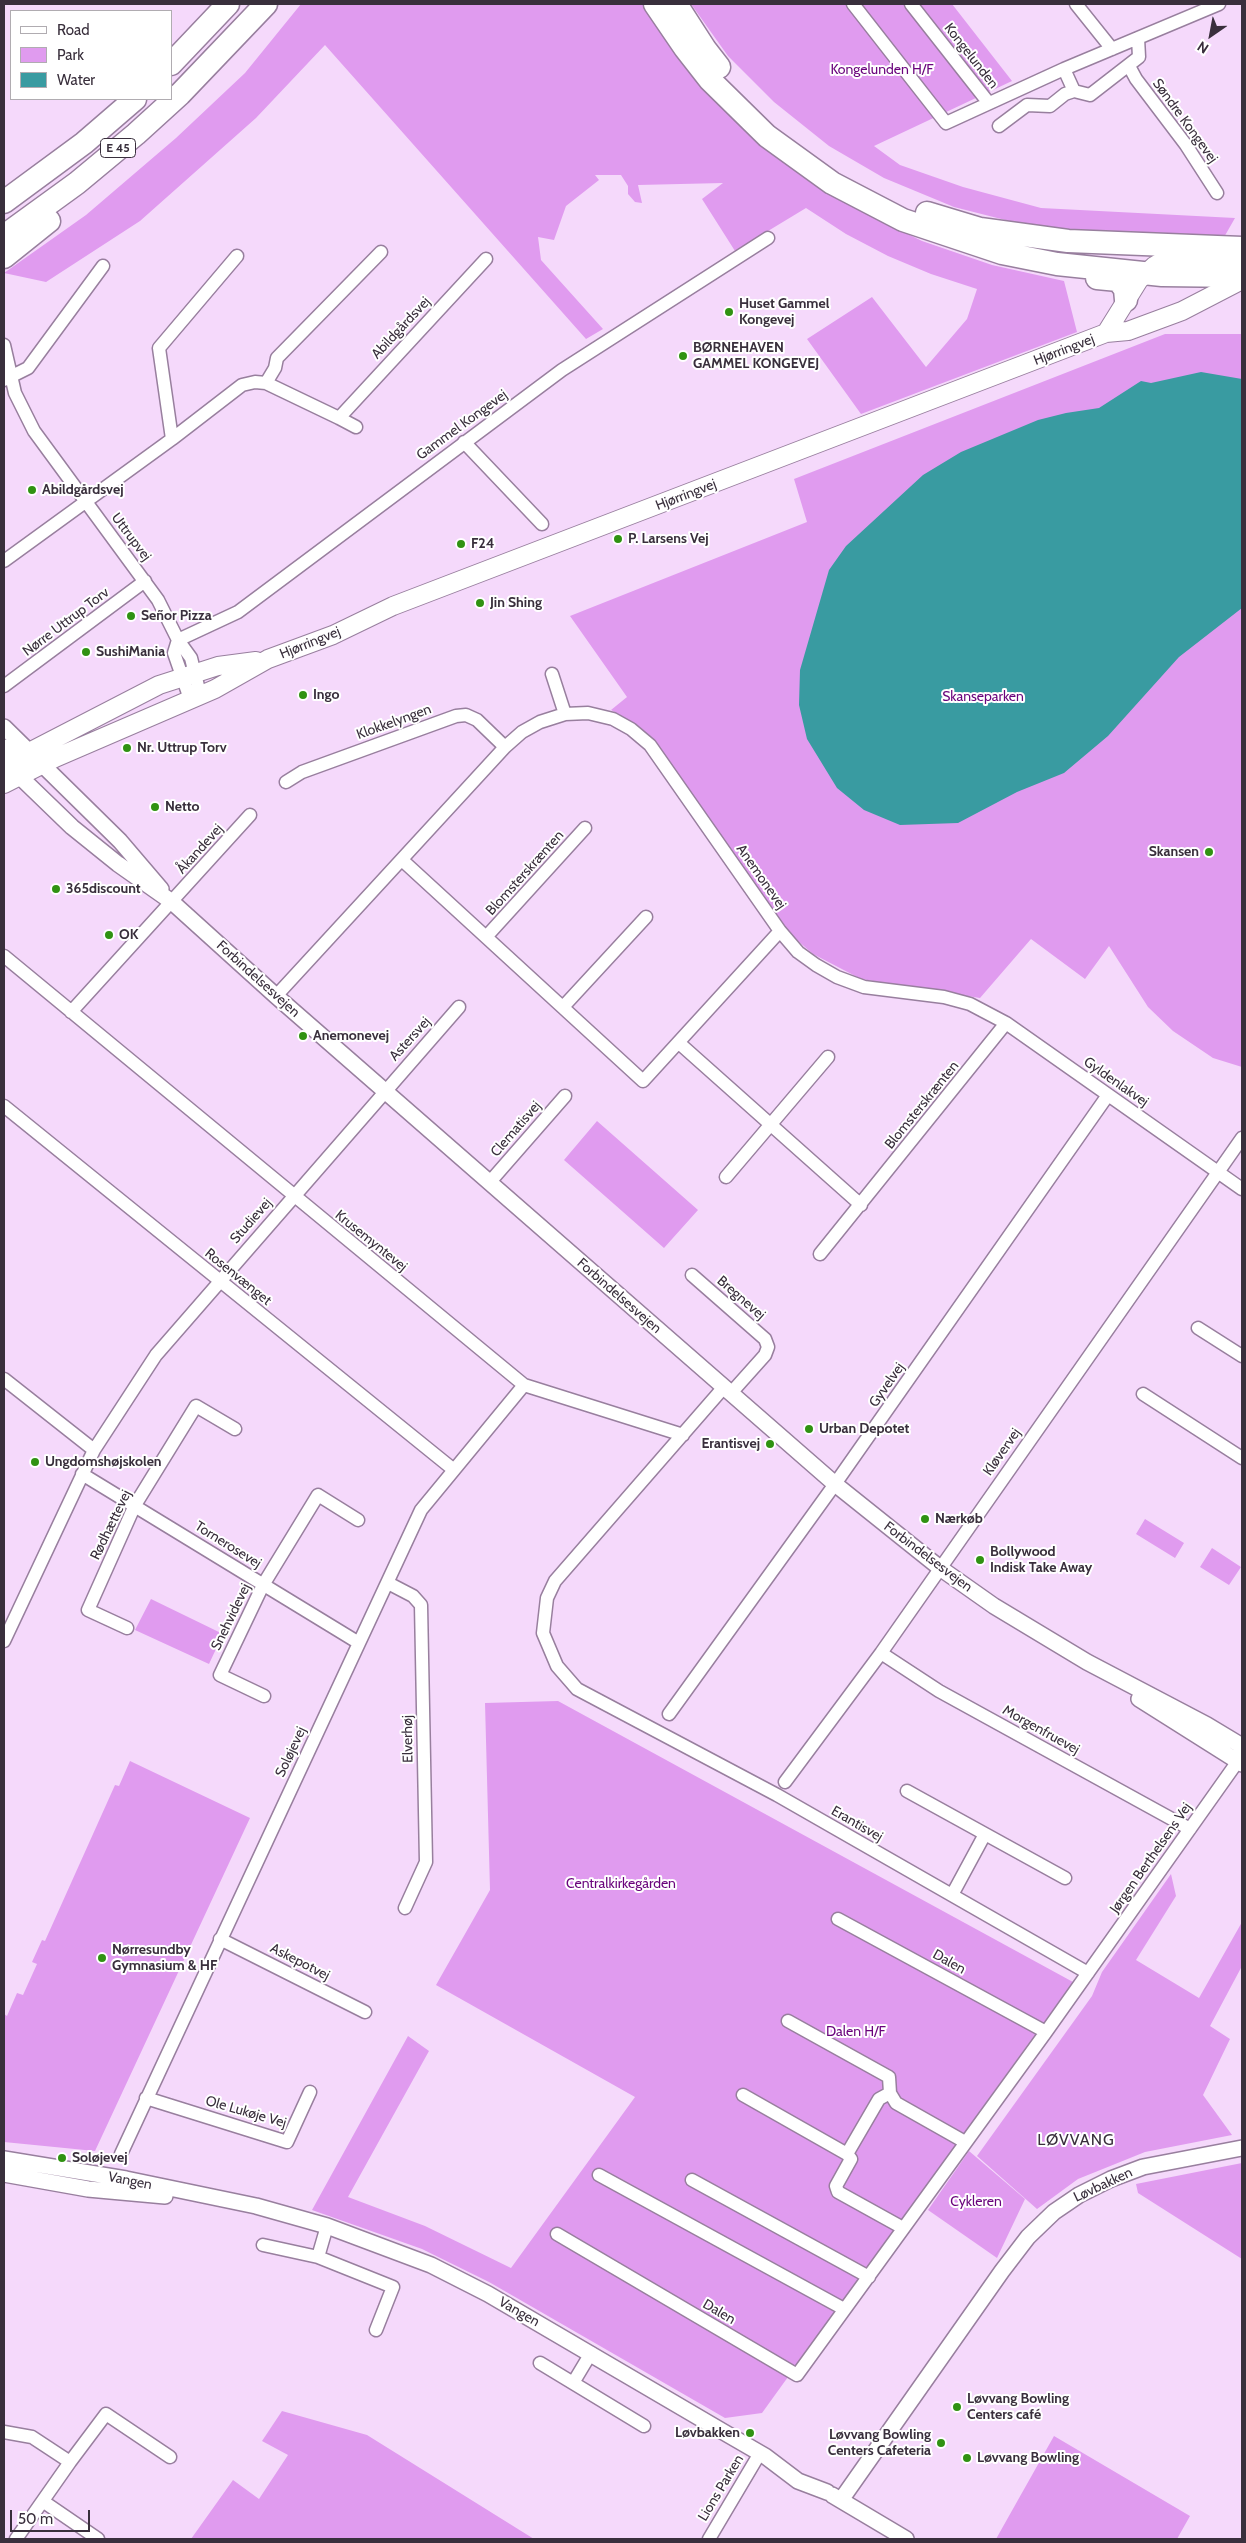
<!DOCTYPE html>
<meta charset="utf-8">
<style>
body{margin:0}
#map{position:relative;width:1246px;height:2543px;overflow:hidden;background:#f5d9fb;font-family:Cabin,sans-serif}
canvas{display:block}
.frame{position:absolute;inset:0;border:5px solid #392f3c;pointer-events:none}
.legend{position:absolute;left:10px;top:10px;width:162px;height:90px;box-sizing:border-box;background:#fff;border:1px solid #b0acb1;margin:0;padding:6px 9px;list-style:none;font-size:15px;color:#392f3c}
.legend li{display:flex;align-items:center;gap:10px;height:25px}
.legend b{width:25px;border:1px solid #b0acb1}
.north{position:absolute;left:1186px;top:10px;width:50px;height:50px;-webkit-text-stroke:4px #fff;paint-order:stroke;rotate:213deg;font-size:14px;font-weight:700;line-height:20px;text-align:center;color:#392f3c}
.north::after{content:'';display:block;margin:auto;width:18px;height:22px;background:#392f3c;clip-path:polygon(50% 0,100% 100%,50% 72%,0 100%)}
.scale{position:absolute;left:10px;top:2510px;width:80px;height:22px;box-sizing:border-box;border:2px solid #392f3c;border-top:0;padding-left:6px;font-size:15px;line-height:18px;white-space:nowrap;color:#392f3c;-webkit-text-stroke:4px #fff;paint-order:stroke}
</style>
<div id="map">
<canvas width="1246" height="2543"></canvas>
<div class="frame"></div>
<ul class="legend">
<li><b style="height:6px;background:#fff"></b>Road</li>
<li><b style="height:14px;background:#e09bef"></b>Park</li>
<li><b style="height:14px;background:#399ba1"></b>Water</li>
</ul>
<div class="north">N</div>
<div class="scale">50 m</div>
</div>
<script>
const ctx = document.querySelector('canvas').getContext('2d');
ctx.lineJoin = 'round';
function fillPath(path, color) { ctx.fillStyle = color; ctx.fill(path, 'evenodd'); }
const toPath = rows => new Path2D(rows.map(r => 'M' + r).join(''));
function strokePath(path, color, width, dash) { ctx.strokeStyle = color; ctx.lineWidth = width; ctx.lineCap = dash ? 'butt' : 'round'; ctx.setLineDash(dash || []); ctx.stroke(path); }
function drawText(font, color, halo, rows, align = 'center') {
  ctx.font = font + ' Cabin,sans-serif'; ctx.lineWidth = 4; ctx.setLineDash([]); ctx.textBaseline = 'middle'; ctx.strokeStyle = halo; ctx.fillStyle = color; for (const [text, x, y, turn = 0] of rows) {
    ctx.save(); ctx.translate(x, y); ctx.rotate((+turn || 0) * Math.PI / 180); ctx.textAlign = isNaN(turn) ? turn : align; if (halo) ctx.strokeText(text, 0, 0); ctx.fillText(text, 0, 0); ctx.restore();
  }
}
const green = toPath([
 [301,4,647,4,685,67,736,121,793,168,855,208,922,241,992,265,1064,281,1077,332,861,414,807,339,872,297,926,367,967,319,977,289,931,274,888,256,846,234,806,208,735,251,702,199,723,183,638,185,642,203,635,202,628,194,628,186,621,175,595,175,599,180,566,206,554,240,538,237,541,260,603,329,586,339,325,45,256,118,140,221,46,282,4,273,86,215,176,138,245,73],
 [691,4,952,4,1012,81,874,146,900,165,963,187,1041,208,1235,218,1223,239,1076,233,1017,223,954,207,884,178,829,146,774,102,728,56],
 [1165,334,1242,334,1242,1067,1213,1058,1173,1031,1148,1007,1109,946,1085,979,1031,939,980,998,861,979,813,954,790,934,655,740,636,724,611,710,627,697,570,616,807,522,794,479],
 [597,1121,698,1210,664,1248,564,1160],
 [1145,1519,1184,1543,1175,1558,1136,1534],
 [1212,1548,1241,1567,1229,1585,1200,1567],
 [151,1599,223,1634,209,1664,135,1630],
 [558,1701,1073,1982,762,2413,725,2418,489,2282,422,2249,312,2210,408,2036,429,2051,348,2197,425,2226,511,2268,635,2097,436,1985,490,1890,485,1703],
 [130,1761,250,1818,95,2151,4,2142,4,2014,7,2016,17,1993,23,1995,37,1964,32,1962,42,1940,45,1941,115,1785,119,1786],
 [1171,1874,1176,1896,1136,1960,1199,1998,1242,1922,1242,1966,1210,2026,1230,2039,1203,2095,1232,2135,1145,2152,1078,2179,1037,2209,977,2156,1092,1996,1102,1972],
 [969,2151,1025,2199,997,2258,928,2210],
 [1242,2163,1242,2259,1138,2193,1136,2184],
 [282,2411,367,2435,534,2539,191,2539,233,2480,259,2499,288,2455,262,2441],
 [1054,2436,1190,2516,1177,2539,996,2539]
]);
const water = toPath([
 [1201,372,1242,379,1242,608,1179,657,1108,736,1064,773,1017,792,958,823,900,825,864,810,837,788,807,739,799,705,800,670,829,570,846,546,923,475,961,452,1038,420,1066,413,1099,408,1141,381,1151,383]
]);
const minor = toPath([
 [853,4,946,123,1064,69,1219,4],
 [911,4,988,102],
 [1076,4,1112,49],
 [1129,66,1136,79,1186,145,1217,193],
 [1064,69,1074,91],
 [999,126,1027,105,1050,106,1065,94,1074,91,1090,95,1139,57,1138,38],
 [4,345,15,393,34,431,158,600,178,640,191,658,200,694],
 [4,380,28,368,103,266],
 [266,383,275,368,277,358,381,252],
 [339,418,356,427],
 [172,439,159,348,237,256],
 [464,442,542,524],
 [4,561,172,439,242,385,255,382,266,383,339,418,486,259],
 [178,640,238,612,562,370,768,238],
 [178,640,174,653,190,699],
 [552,674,565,714],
 [4,686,145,581],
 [286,782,302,772,456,716,466,715,477,720,505,747],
 [402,860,643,1081,780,931],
 [486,937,585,828],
 [4,956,524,1385,683,1435],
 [276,996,505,747,522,732,540,722,565,714,588,713,613,719,631,729,650,745,780,931,798,952,816,965,837,977,864,987,944,997,970,1004,1006,1023,1242,1189],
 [563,1007,646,917],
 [71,1012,250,815],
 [679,1043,861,1205],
 [4,1106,454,1470],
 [726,1177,828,1057],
 [489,1183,565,1096],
 [820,1254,1006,1023],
 [692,1275,765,1339,768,1347,765,1355,731,1393],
 [1198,1328,1242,1356],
 [4,1379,94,1450],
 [724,1387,555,1581,547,1598,543,1633,557,1666,577,1689,777,1795,1088,1973],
 [1143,1394,1242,1458],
 [82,1474,359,1643],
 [388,1583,413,1596,421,1605,426,1862,405,1908],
 [127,1628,88,1610,135,1505,196,1406,235,1429],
 [4,1641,94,1450,156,1355,459,1007],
 [881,1653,939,1691,1190,1829],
 [264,1696,220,1675,263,1585,318,1495,358,1520],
 [669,1714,835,1484,1108,1095],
 [785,1782,881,1653,1242,1138],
 [907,1791,1065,1878],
 [952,1895,985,1834],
 [838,1919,1046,2032],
 [220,1939,365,2012],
 [788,2021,889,2077,890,2093,879,2099,847,2154],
 [890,2093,896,2103,965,2142],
 [743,2095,847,2154,851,2159,836,2186,838,2192,903,2228],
 [146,2098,287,2142,310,2092],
 [121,2154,421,1510,524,1385],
 [599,2175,844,2309],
 [692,2180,869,2277],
 [557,2234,797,2375,1046,2032,1238,1761,1239,1752],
 [263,2245,318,2257,393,2287,376,2330],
 [318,2257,327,2226],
 [540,2363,644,2426],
 [573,2383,591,2353],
 [4,2432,32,2437,70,2462,106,2414,170,2457],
 [44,2502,98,2539],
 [16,2539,70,2462],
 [709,2539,760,2453]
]);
const tertiary = toPath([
 [4,727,120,841,161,889],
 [4,747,17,758,28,762],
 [12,769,72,827,118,864,172,902,276,996,835,1484,940,1568,994,1606,1087,1662,1207,1725,1242,1746],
 [1139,1699,1242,1764],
 [4,2159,126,2179,256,2206,327,2226,431,2265,488,2294,727,2434,765,2456,798,2481,827,2492],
 [4,2174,88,2189,165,2196],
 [832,2495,906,2539],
 [841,2500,1002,2271,1028,2237,1054,2212,1079,2195,1111,2179,1143,2167,1242,2148]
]);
const secondary = toPath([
 [1106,333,1139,280,1154,266,1164,260,1178,258,1242,257],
 [4,765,159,685,218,666,256,661],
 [4,784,55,758,215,689,268,659,333,635,393,606,1106,333,1128,331,1182,311,1242,280]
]);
const motorway = toPath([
 [655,4,685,48,710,80,767,136,832,183,903,220,1002,253,1057,264,1162,275,1242,276],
 [676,4,705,49,719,67],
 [171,64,228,4],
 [4,202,84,143,135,99],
 [927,213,980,229,1068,241,1242,248],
 [4,236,77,183,136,134,180,94,266,4],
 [4,257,49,221],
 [1097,278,1118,280,1125,289,1126,300]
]);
const markers = [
 [729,312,5,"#309212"],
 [683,356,5,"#309212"],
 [32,490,5,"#309212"],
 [618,539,5,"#309212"],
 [461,544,5,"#309212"],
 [480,603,5,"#309212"],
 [131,616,5,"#309212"],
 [86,652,5,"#309212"],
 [303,695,5,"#309212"],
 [127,748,5,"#309212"],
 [155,807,5,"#309212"],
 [1209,852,5,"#309212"],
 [56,889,5,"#309212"],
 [109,935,5,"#309212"],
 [303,1036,5,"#309212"],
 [809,1429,5,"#309212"],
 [770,1444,5,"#309212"],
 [35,1462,5,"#309212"],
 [925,1519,5,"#309212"],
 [980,1560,5,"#309212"],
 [102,1958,5,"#309212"],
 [62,2158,5,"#309212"],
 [957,2407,5,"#309212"],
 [750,2433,5,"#309212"],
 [941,2443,5,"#309212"],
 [967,2458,5,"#309212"]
];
const shields = [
 [118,148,35]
];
const shieldNames = [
 ["E 45",118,148]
];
const streetNames = [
 ["Kongelunden",971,56,52],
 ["Søndre Kongevej",1185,121,54],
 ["Abildgårdsvej",401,328,-47],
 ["Hjørringvej",1064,350,-21],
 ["Gammel Kongevej",462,425,-36],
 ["Hjørringvej",686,495,-21],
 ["Uttrupvej",131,537,53],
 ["Nørre Uttrup Torv",66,622,-37],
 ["Hjørringvej",310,643,-22],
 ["Klokkelyngen",394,722,-20],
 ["Åkandevej",200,849,-48],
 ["Blomsterskrænten",525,873,-48],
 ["Anemonevej",761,877,55],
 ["Forbindelsesvejen",258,979,42],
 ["Astersvej",410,1039,-48],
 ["Gyldenlakvej",1116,1082,35],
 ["Blomsterskrænten",922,1105,-51],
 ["Clematisvej",516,1129,-49],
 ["Studievej",251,1221,-49],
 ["Krusemyntevej",371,1241,39],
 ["Rosenvænget",238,1277,39],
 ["Forbindelsesvejen",619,1296,41],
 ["Bregnevej",741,1298,41],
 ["Gyvelvej",887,1385,-55],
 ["Kløvervej",1002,1452,-55],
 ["Rødhættevej",111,1525,-64],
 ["Tornerosevej",228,1545,32],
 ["Forbindelsesvejen",928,1557,37],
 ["Snehvidevej",231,1617,-64],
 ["Morgenfruevej",1041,1730,29],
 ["Elverhøj",408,1739,-91],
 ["Soløjevej",291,1752,-65],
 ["Erantisvej",857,1824,30],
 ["Jørgen Berthelsens Vej",1151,1858,-55],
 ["Askepotvej",300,1962,27],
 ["Dalen",949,1962,29],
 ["Ole Lukøje Vej",246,2112,16],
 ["Vangen",130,2181,11],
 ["Løvbakken",1103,2185,-25],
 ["Vangen",519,2312,30],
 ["Dalen",719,2312,30],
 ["Lions Parken",721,2488,-59]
];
const parkNames = [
 ["Kongelunden H/F",882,70],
 ["Skanseparken",983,697],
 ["Centralkirkegården",621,1884],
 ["Dalen H/F",856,2032],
 ["Cykleren",976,2202]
];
const poiNames = [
 ["Huset Gammel",739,304],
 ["Kongevej",739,320],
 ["BØRNEHAVEN",693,348],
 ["GAMMEL KONGEVEJ",693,364],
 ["Abildgårdsvej",42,490],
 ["P. Larsens Vej",628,539],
 ["F24",471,544],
 ["Jin Shing",490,603],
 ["Señor Pizza",141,616],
 ["SushiMania",96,652],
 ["Ingo",313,695],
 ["Nr. Uttrup Torv",137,748],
 ["Netto",165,807],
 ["Skansen",1199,852,"right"],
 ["365discount",66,889],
 ["OK",119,935],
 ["Anemonevej",313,1036],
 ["Urban Depotet",819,1429],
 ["Erantisvej",760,1444,"right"],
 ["Ungdomshøjskolen",45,1462],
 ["Nærkøb",935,1519],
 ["Bollywood",990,1552],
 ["Indisk Take Away",990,1568],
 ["Nørresundby",112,1950],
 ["Gymnasium & HF",112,1966],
 ["Soløjevej",72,2158],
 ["Løvvang Bowling",967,2399],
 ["Centers café",967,2415],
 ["Løvbakken",740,2433,"right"],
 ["Løvvang Bowling",931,2435,"right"],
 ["Centers Cafeteria",931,2451,"right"],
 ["Løvvang Bowling",977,2458]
];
const quarterNames = [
 ["LØVVANG",1076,2140]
];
fillPath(green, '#e09bef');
fillPath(water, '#399ba1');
strokePath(minor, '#987f9e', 15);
strokePath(tertiary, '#987f9e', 18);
strokePath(secondary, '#987f9e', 20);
strokePath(motorway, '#987f9e', 25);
strokePath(minor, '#fff', 12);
strokePath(tertiary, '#fff', 15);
strokePath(secondary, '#fff', 18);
strokePath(motorway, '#fff', 22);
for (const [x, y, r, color] of markers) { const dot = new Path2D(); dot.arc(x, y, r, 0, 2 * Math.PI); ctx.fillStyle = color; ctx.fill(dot); strokePath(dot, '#fff', 2); }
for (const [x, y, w] of shields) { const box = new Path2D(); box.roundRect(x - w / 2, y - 9.5, w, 19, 4); ctx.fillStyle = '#fff'; ctx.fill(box); strokePath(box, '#392f3c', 1); }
drawText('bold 12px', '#392f3c', null, shieldNames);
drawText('14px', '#392f3c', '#fff', streetNames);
drawText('14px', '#6a047c', '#fff', parkNames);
drawText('bold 14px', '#392f3c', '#fff', poiNames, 'left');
ctx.letterSpacing = '1px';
drawText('16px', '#392f3c', '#fff', quarterNames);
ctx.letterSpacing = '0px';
</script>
